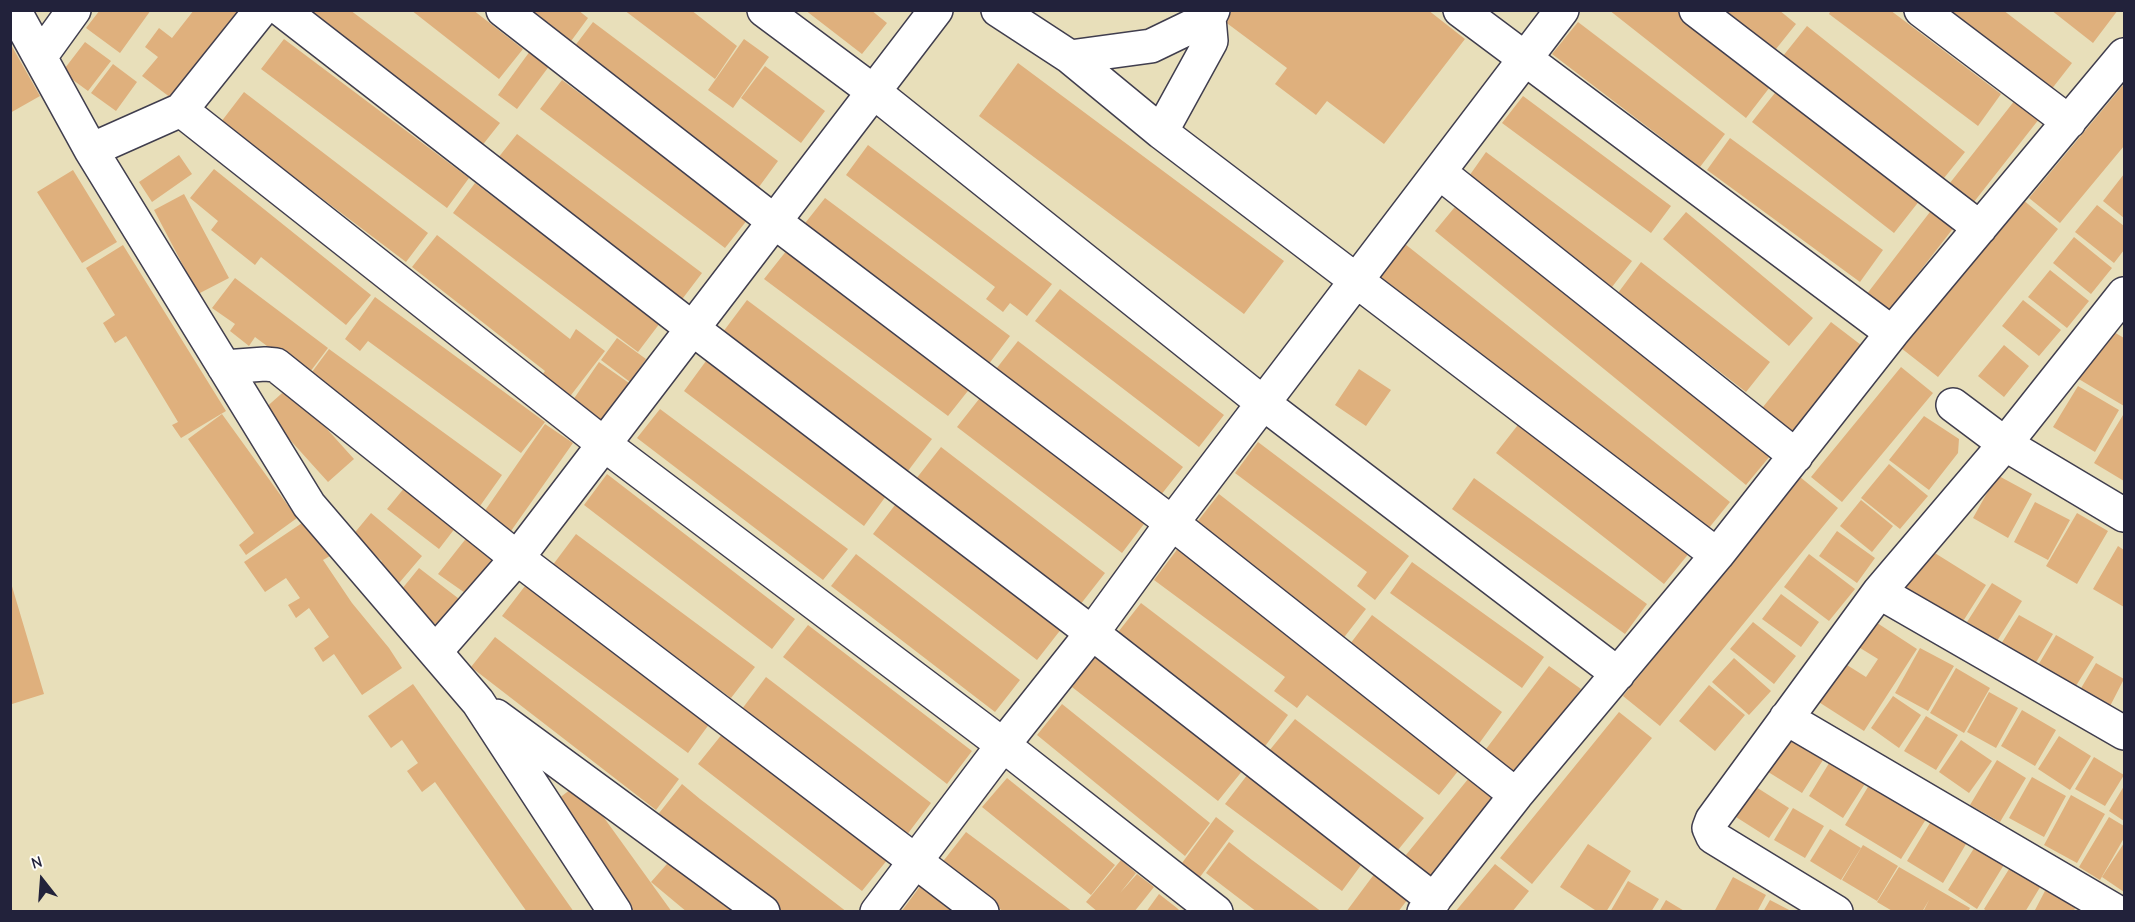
<!DOCTYPE html>
<style>
body{margin:0}
#map{position:relative;width:2135px;height:922px;overflow:hidden;background:#e8dfba;font-family:"Comic Neue",sans-serif}
canvas{display:block}
.frame{position:absolute;inset:0;border:12px solid #22223b;pointer-events:none}
.north{position:absolute;left:12px;top:850px;width:60px;height:60px;-webkit-text-stroke:4px #fdfcf7;paint-order:stroke;rotate:343deg;font-size:16px;font-weight:700;line-height:24px;text-align:center;color:#22223b}
.north::after{content:'';display:block;margin:auto;width:21px;height:27px;background:#22223b;clip-path:polygon(50% 0,100% 100%,50% 72%,0 100%)}
</style>
<div id="map">
<canvas width="2135" height="922"></canvas>
<div class="frame"></div>
<div class="north">N</div>
</div>
<script>
const ctx = document.querySelector('canvas').getContext('2d');
ctx.lineJoin = 'round';
function fillPath(path, color) { ctx.fillStyle = color; ctx.fill(path, 'evenodd'); }
const toPath = rows => new Path2D(rows.map(r => 'M' + r).join(''));
function strokePath(path, color, width, dash) { ctx.strokeStyle = color; ctx.lineWidth = width; ctx.lineCap = dash ? 'butt' : 'round'; ctx.setLineDash(dash || []); ctx.stroke(path); }
const building = toPath([
 [100,10,151,10,120,53,86,28],
 [194,10,240,10,171,98,142,76,158,57,145,47,159,28,172,38],
 [294,10,350,10,500,123,477,152],
 [411,10,473,10,523,49,499,79],
 [516,10,578,10,588,18,566,48],
 [624,10,691,10,737,46,715,79],
 [805,10,871,10,887,23,862,54],
 [1232,10,1428,10,1465,39,1384,144,1327,101,1316,115,1275,84,1287,68,1224,21],
 [1609,10,1681,10,1773,83,1746,118],
 [1716,10,1779,10,1796,24,1772,54],
 [1831,10,1890,10,2001,94,1978,126,1829,14],
 [1936,10,2003,10,2072,63,2047,95],
 [2051,10,2118,10,2093,43],
 [593,22,778,161,756,191,571,51],
 [1578,22,1725,134,1700,167,1552,54],
 [1807,26,1965,152,1940,183,1783,56],
 [284,39,469,178,447,208,261,69],
 [744,39,769,57,733,108,708,90],
 [85,42,111,61,88,91,62,72],
 [10,43,40,96,10,113],
 [533,47,553,61,517,109,498,95],
 [1018,63,1284,261,1244,314,979,116],
 [113,64,137,82,116,111,91,93],
 [765,66,825,111,801,143,741,98],
 [562,80,748,219,725,248,540,109],
 [2124,84,2124,146,2060,223,2029,198],
 [1778,89,1920,200,1894,233,1752,122],
 [244,92,428,233,406,262,221,122],
 [2019,95,2043,114,1970,207,1946,188],
 [1523,96,1671,206,1651,233,1502,123],
 [517,134,702,273,680,302,494,163],
 [1730,138,1883,250,1860,282,1707,170],
 [868,145,1052,284,1027,316,1010,303,1003,312,986,299,995,287,846,175],
 [1486,152,1632,261,1612,287,1467,179],
 [179,155,192,174,152,202,139,182],
 [214,169,371,295,346,325,261,257,255,265,211,230,218,221,190,198],
 [73,170,117,242,82,263,37,192],
 [2124,174,2124,218,2103,201],
 [475,183,660,323,638,352,453,213],
 [184,194,229,278,198,294,154,210],
 [825,198,1010,336,988,365,802,227],
 [2022,199,2058,229,1938,377,1901,348],
 [1459,202,1770,456,1746,485,1435,231],
 [2097,205,2124,226,2124,250,2114,263,2075,232],
 [1933,208,1955,226,1885,316,1863,299],
 [1686,212,1813,318,1789,346,1663,239],
 [437,235,570,339,576,329,605,351,568,399,540,378,545,371,412,267],
 [2074,237,2112,268,2091,294,2053,263],
 [1405,244,1730,502,1704,534,1379,276],
 [123,245,226,411,181,438,172,425,178,422,126,336,115,343,103,323,115,315,86,268],
 [787,250,971,387,948,416,764,279],
 [1641,262,1770,362,1746,392,1618,293],
 [2050,270,2089,301,2067,328,2028,297],
 [235,278,328,348,307,376,255,337,249,346,230,331,235,324,212,308],
 [1060,289,1224,415,1199,447,1035,321],
 [375,297,545,422,521,453,368,341,360,351,345,339],
 [747,300,932,439,908,471,723,332],
 [2023,300,2061,330,2039,356,2002,326],
 [1831,322,1865,348,1793,439,1759,412],
 [2107,328,2124,338,2124,406,2077,378],
 [617,338,646,359,630,382,601,360],
 [1018,341,1183,467,1157,500,993,373],
 [2004,345,2029,366,2004,397,1978,376],
 [329,349,502,475,480,506,306,380],
 [706,361,886,496,864,526,684,391],
 [599,362,629,383,602,420,573,400],
 [1901,367,1933,393,1842,502,1811,477],
 [1359,369,1391,390,1366,426,1335,405],
 [2078,386,2119,410,2095,452,2053,427],
 [289,387,354,459,328,482,263,410],
 [983,394,1147,520,1122,553,957,427],
 [660,409,848,549,823,580,637,438],
 [222,414,297,518,246,555,239,545,254,533,188,439],
 [2123,415,2124,416,2124,481,2094,463],
 [1924,416,1959,439,1958,453,1929,490,1889,460],
 [1521,421,1690,552,1664,584,1496,453],
 [545,424,573,443,511,531,484,512],
 [1258,442,1409,556,1375,600,1357,586,1367,572,1235,473],
 [941,447,1105,573,1080,605,916,479],
 [1889,464,1928,496,1900,529,1861,498],
 [607,474,795,619,772,649,584,505],
 [1997,475,2032,494,2008,538,1973,518],
 [1800,477,1838,508,1660,726,1623,696],
 [1474,478,1647,604,1625,634,1452,509],
 [405,487,456,527,439,549,387,509],
 [1219,494,1366,609,1342,640,1194,526],
 [1861,500,1893,526,1872,552,1840,526],
 [898,501,1062,628,1037,660,873,534],
 [2035,502,2070,520,2048,560,2014,542],
 [371,513,422,556,394,589,373,571,382,561,352,536],
 [2077,513,2108,531,2077,584,2046,566],
 [305,521,330,556,323,560,352,603,389,648,402,668,362,695,334,654,323,662,314,648,329,637,309,608,296,618,288,605,300,598,286,578,265,592,244,562],
 [1837,531,1875,558,1857,583,1819,556],
 [576,534,755,667,731,698,552,566],
 [468,536,497,558,468,595,438,574],
 [2118,546,2124,550,2124,607,2093,589],
 [1179,547,1466,761,1439,795,1307,695,1297,708,1274,691,1285,677,1154,580],
 [1930,550,1986,585,1960,626,1904,591],
 [856,554,1020,680,995,712,831,586],
 [1809,554,1855,589,1829,621,1784,587],
 [1412,562,1544,657,1522,688,1390,593],
 [419,568,463,602,442,629,397,595],
 [11,583,44,694,12,704,10,700],
 [1992,583,2022,601,1997,641,1967,622],
 [525,586,710,723,688,753,502,616],
 [1781,594,1819,622,1801,647,1762,619],
 [1141,603,1288,715,1263,749,1115,636],
 [1372,615,1502,712,1478,745,1347,648],
 [2019,615,2053,634,2035,664,2001,644],
 [1868,617,1917,649,1864,731,1814,699,1839,660,1866,677,1878,659,1852,643],
 [1753,622,1796,656,1774,684,1730,649],
 [808,625,972,751,947,784,783,657],
 [2056,635,2094,657,2074,689,2037,667],
 [495,637,679,779,656,810,471,667],
 [1920,648,1954,666,1928,711,1895,693],
 [1097,655,1243,770,1218,801,1072,687],
 [1734,658,1771,691,1749,715,1712,682],
 [2096,663,2124,679,2107,712,2077,695],
 [1549,666,1581,689,1511,781,1480,757],
 [1956,668,1990,688,1964,733,1930,713],
 [766,677,931,803,906,836,742,709],
 [413,684,467,760,574,912,527,912,435,782,422,792,407,771,418,763,402,740,391,748,368,716],
 [1709,685,1745,715,1715,751,1679,721],
 [1989,692,2018,708,1996,748,1967,732],
 [1893,696,1921,715,1899,748,1871,728],
 [1062,704,1210,823,1185,856,1037,735],
 [2022,710,2056,730,2035,766,2001,746],
 [1619,712,1652,738,1532,884,1500,858],
 [1926,716,1958,735,1936,770,1904,751],
 [1295,719,1424,818,1398,850,1269,751],
 [723,733,888,859,862,891,698,764],
 [2059,736,2091,756,2070,790,2038,769],
 [1786,737,1823,760,1802,793,1765,770],
 [1961,740,1992,761,1969,793,1939,772],
 [2094,757,2124,775,2105,806,2075,789],
 [1831,760,1866,782,1843,818,1809,796],
 [1997,760,2026,778,2000,822,1970,805],
 [1473,773,1502,796,1430,884,1401,861],
 [1248,774,1364,861,1342,891,1225,804],
 [2032,777,2066,796,2044,837,2009,818],
 [1007,778,1115,865,1091,895,982,807],
 [1871,782,1928,816,1901,859,1845,825],
 [579,783,672,912,634,912,554,802],
 [682,784,700,799,847,912,780,912,656,817],
 [2124,786,2124,821,2109,811],
 [1756,787,1789,808,1769,838,1736,817],
 [2071,795,2105,814,2077,863,2044,845],
 [1793,808,1824,826,1805,858,1774,840],
 [1216,817,1234,831,1200,877,1182,863],
 [2109,817,2124,826,2124,838,2100,880,2079,867],
 [1933,818,1969,839,1943,883,1907,861],
 [1830,829,1861,848,1841,880,1810,861],
 [966,832,1073,912,1004,912,941,864],
 [1229,842,1252,860,1322,912,1257,912,1206,873],
 [2124,843,2124,892,2102,877],
 [1588,844,1631,871,1606,912,1598,912,1560,887],
 [1863,845,1898,866,1877,901,1842,880],
 [1976,845,2005,863,1977,909,1948,890],
 [674,856,741,912,687,912,651,882],
 [1121,860,1136,873,1120,893,1137,874,1154,887,1134,912,1098,912,1086,902],
 [1495,864,1529,891,1512,912,1455,912],
 [2011,866,2042,884,2025,912,1988,912,1984,909],
 [1899,867,1970,908,1968,912,1923,912,1929,900,1922,912,1894,912,1877,902],
 [1378,869,1411,895,1398,912,1346,912],
 [1733,877,1766,895,1757,912,1714,912],
 [1628,881,1659,899,1651,912,1610,912],
 [921,885,959,912,901,912],
 [2046,889,2077,905,2073,912,2034,912],
 [1159,894,1177,908,1181,912,1146,912],
 [1666,900,1686,912,1659,912],
 [1770,900,1793,912,1763,912]
]);
const minor = toPath([
 [14,10,91,150,309,505,478,702,615,912],
 [282,10,693,329,1092,633,1434,900],
 [503,10,775,222,1172,523,1516,795],
 [764,10,874,92,1263,403,1618,674],
 [998,10,1070,57,1151,46,1209,18,1213,10],
 [1460,10,1892,333],
 [1696,10,1980,228],
 [1921,10,2069,122],
 [1209,18,1211,41,1161,132,1717,555],
 [40,57,74,10],
 [1070,57,1161,132],
 [181,110,605,445,1003,745,1216,912],
 [91,150,181,110,261,10],
 [1439,172,1796,456],
 [224,367,265,364,276,365,517,558,982,912],
 [1953,405,2005,444,2124,515],
 [1879,592,2124,733],
 [435,652,517,558,936,10],
 [496,716,763,912],
 [1786,718,2117,912],
 [877,912,1003,745,1092,633,1172,523,1562,10],
 [1424,912,1516,795,1717,555,1892,333,2124,55],
 [1836,912,1713,837,1709,828,1712,820,1879,592,2005,444,2124,294]
]);
fillPath(building, '#dfb07d');
strokePath(minor, '#403e4e', 36);
strokePath(minor, '#fff', 33);
</script>
